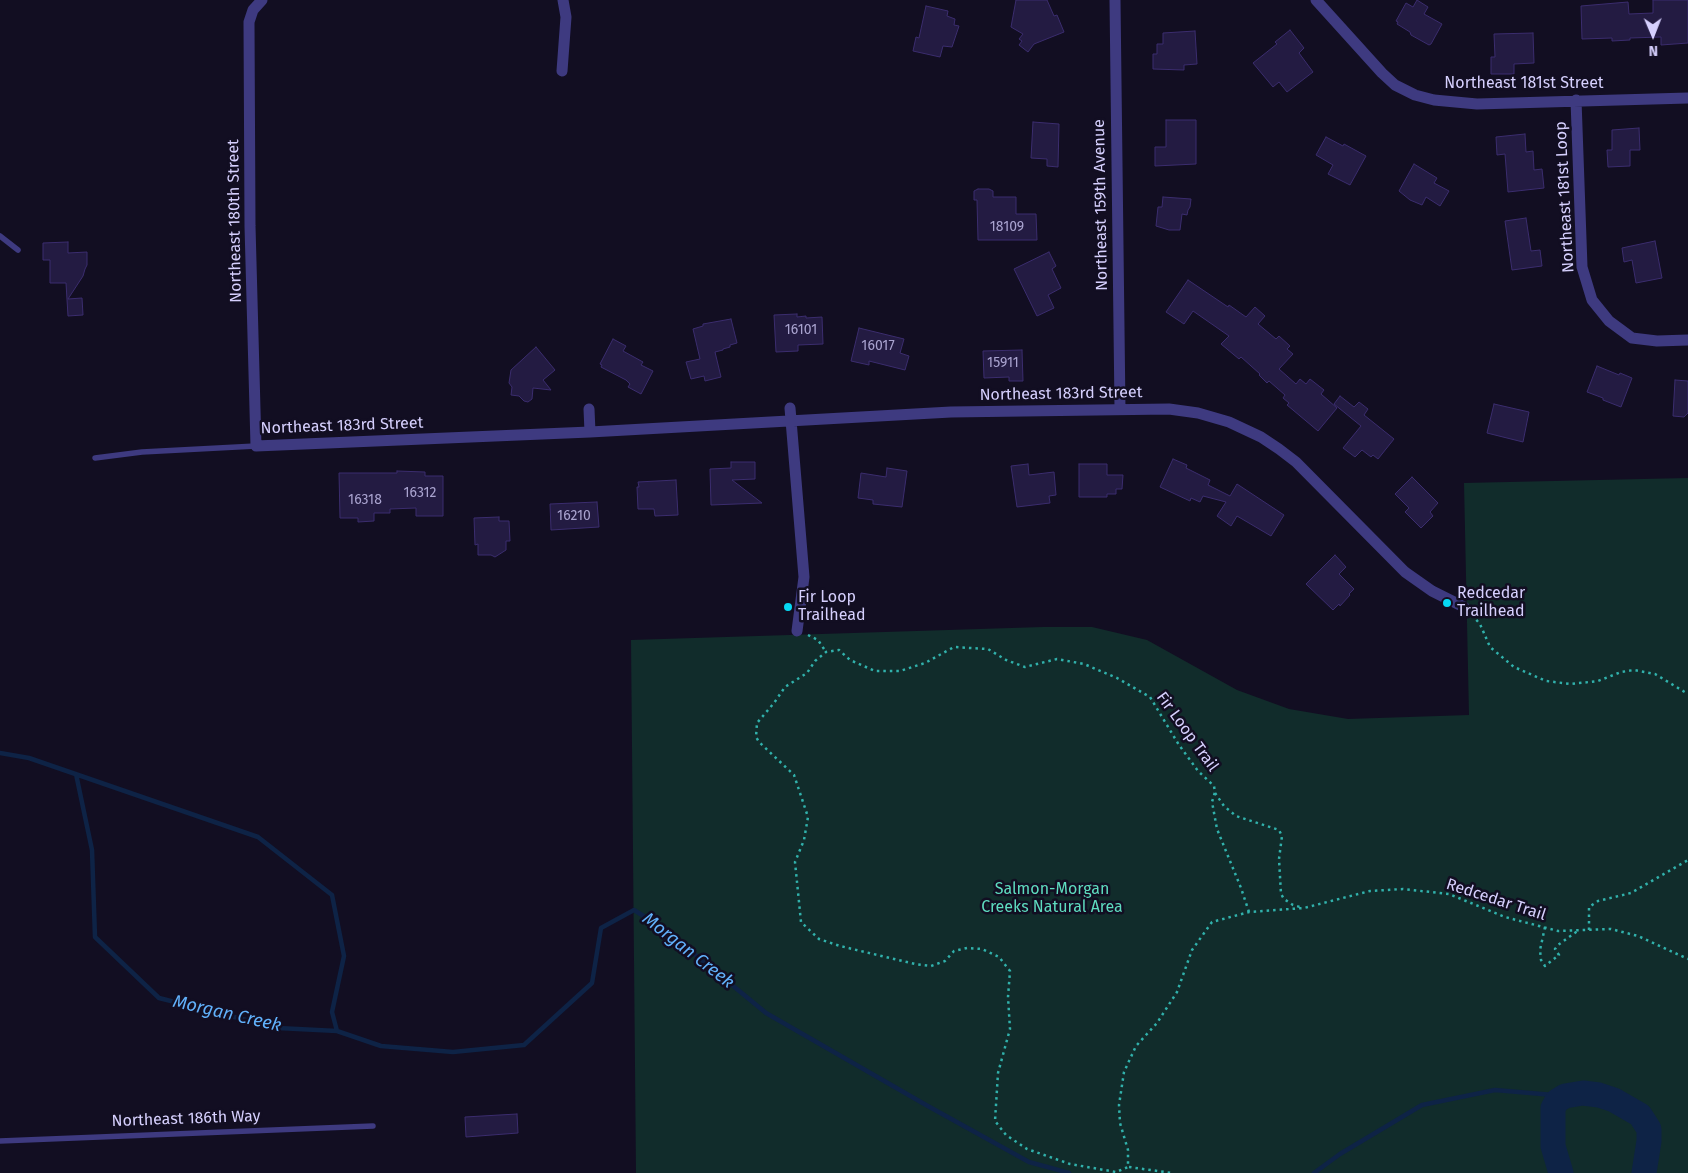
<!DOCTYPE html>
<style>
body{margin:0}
#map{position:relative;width:1688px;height:1173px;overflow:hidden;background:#120e22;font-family:"Fira Sans",sans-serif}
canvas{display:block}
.north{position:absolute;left:1628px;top:10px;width:50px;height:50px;-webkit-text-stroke:4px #120e22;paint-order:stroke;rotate:179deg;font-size:14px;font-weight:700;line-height:20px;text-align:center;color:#d6d0fe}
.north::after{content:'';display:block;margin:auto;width:18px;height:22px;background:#d6d0fe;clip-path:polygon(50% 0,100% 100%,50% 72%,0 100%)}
</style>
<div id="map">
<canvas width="1688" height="1173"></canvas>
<div class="north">N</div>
</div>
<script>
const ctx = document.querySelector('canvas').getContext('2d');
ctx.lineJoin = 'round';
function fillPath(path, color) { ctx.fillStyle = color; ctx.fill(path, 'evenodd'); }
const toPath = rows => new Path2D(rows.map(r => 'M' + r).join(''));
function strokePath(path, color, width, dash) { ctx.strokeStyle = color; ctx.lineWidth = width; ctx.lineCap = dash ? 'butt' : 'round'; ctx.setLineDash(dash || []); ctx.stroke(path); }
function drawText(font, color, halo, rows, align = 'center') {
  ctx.font = font + ' "Fira Sans",sans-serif'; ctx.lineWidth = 5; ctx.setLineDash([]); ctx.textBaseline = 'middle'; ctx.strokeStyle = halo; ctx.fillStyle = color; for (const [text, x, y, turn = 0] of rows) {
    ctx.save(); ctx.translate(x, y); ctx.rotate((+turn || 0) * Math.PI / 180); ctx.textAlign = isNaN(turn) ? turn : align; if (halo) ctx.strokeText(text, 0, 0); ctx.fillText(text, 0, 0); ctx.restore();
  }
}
const green = toPath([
 [1688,478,1688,1173,636,1173,631,640,1043,627,1092,627,1147,640,1237,690,1289,709,1348,719,1469,715,1464,483]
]);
const stream = toPath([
 [0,753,29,758,258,837,332,895,344,956,332,1012,337,1031,381,1046,453,1052,524,1045,592,983,601,928,634,910,664,929,766,1013,926,1105,1029,1162,1069,1173],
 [76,774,92,850,95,937,159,998,278,1028,337,1031],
 [1314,1173,1340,1154,1422,1105,1495,1090,1565,1096]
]);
const river = toPath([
 [1561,1173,1553,1146,1553,1108,1557,1101,1565,1096,1583,1093,1599,1095,1614,1100,1640,1115,1649,1129,1649,1141,1644,1173]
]);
const building = toPath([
 [1016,0,1047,0,1054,16,1057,15,1064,32,1034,44,1028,52,1019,45,1022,41,1019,39,1023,34,1011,27,1016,0],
 [1417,0,1428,7,1424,14,1442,24,1431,44,1429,45,1411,35,1410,32,1397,24,1398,22,1396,21,1406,3,1413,7,1417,0],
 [1653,0,1688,0,1688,43,1661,45,1661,37,1630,38,1630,40,1612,41,1612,38,1582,39,1581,6,1628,2,1629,14,1653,13,1653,0],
 [926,6,948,11,947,16,955,19,954,25,959,26,952,47,943,46,940,57,913,51,916,37,919,38,926,6],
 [1290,30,1304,48,1299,53,1313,72,1287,92,1279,82,1273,87,1253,63,1277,44,1275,42,1290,30],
 [1195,31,1197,64,1184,65,1184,70,1153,69,1153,54,1157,54,1157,44,1163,44,1163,33,1195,31],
 [1533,33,1534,63,1514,64,1514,74,1491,74,1491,57,1495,57,1494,34,1533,33],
 [1166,120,1196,120,1196,164,1155,166,1155,147,1166,147,1166,120],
 [1033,122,1059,124,1058,167,1047,166,1047,159,1031,158,1033,122],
 [1639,128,1640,150,1630,150,1630,166,1608,167,1607,150,1612,150,1612,130,1639,128],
 [1525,134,1526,152,1533,151,1534,170,1542,169,1544,188,1508,192,1505,154,1497,155,1496,137,1525,134],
 [1326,137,1343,146,1344,144,1366,156,1350,185,1328,174,1333,165,1316,155,1326,137],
 [1414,164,1437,178,1434,183,1449,191,1440,206,1426,197,1422,205,1410,200,1399,191,1414,164],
 [978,189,989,189,993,191,993,197,1016,197,1016,214,1036,214,1037,240,978,240,977,200,974,200,974,191,978,189],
 [1163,197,1191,199,1190,207,1188,210,1187,215,1182,214,1180,230,1169,230,1156,226,1158,207,1162,207,1163,197],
 [1526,218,1531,251,1540,250,1542,266,1512,270,1505,221,1526,218],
 [1655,241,1662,278,1636,283,1632,260,1624,262,1622,248,1655,241],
 [68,242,68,253,87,252,87,265,85,269,83,276,68,299,82,298,83,315,68,316,66,283,50,283,50,260,43,260,43,243,68,242],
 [1049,252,1056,266,1052,269,1061,288,1048,295,1054,308,1037,316,1014,269,1049,252],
 [1188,280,1228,307,1229,305,1246,317,1255,307,1265,316,1258,324,1276,339,1279,336,1290,346,1287,349,1293,354,1279,369,1296,384,1300,379,1306,384,1310,379,1324,390,1321,394,1337,408,1318,431,1287,405,1289,403,1283,398,1285,395,1269,381,1267,383,1259,375,1260,374,1241,357,1239,359,1221,344,1229,336,1193,311,1184,324,1166,312,1188,280],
 [797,314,797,317,806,316,806,318,822,317,823,344,798,345,798,351,776,352,774,315,797,314],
 [731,319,737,343,730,345,730,347,723,349,723,350,715,352,721,377,705,381,704,376,691,379,686,362,700,359,693,329,703,326,703,324,731,319],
 [859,328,904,339,900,353,909,356,905,370,869,361,869,365,851,361,859,328],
 [613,339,626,346,623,351,643,362,641,365,653,371,641,394,628,387,630,384,626,380,601,367,602,365,600,364,613,339],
 [536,347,555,370,543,380,551,390,533,388,532,399,528,402,524,401,519,396,511,395,512,387,509,383,511,370,536,347],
 [1022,350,1023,381,1009,381,1009,377,984,378,983,351,1022,350],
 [1597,366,1619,375,1620,373,1632,378,1621,407,1603,400,1603,398,1587,392,1597,366],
 [1675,380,1688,381,1688,413,1684,417,1673,416,1675,380],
 [1340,396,1354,407,1359,402,1368,409,1364,415,1394,439,1378,459,1373,455,1371,457,1362,450,1355,457,1343,448,1361,426,1334,404,1340,396],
 [1494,404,1529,412,1523,442,1487,433,1494,404],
 [1173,459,1187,465,1186,468,1210,480,1208,485,1230,496,1237,484,1284,515,1271,536,1237,516,1231,526,1217,516,1226,502,1203,496,1200,502,1191,498,1190,501,1160,487,1173,459],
 [731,462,755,462,755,479,732,480,762,503,711,505,710,469,731,468,731,462],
 [1028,464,1029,475,1054,472,1056,495,1049,496,1050,503,1017,507,1011,466,1028,464],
 [1079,464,1107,464,1107,475,1123,475,1122,489,1116,489,1116,494,1107,494,1107,497,1079,497,1079,464],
 [887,468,907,471,902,507,873,504,873,500,858,498,861,473,886,477,887,468],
 [397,471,425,472,425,476,443,476,443,516,416,516,416,508,390,509,390,513,374,513,374,521,358,522,358,518,340,518,339,473,397,473,397,471],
 [1412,477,1438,503,1430,512,1433,516,1421,528,1405,512,1409,508,1395,494,1412,477],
 [676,480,678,515,655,516,654,509,638,509,637,487,639,487,638,482,676,480],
 [597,502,599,527,551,530,550,504,597,502],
 [499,517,499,521,509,521,510,541,506,541,506,550,495,557,491,555,478,555,478,544,475,545,474,518,499,517],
 [1335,555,1346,567,1339,574,1354,589,1349,594,1350,595,1340,606,1339,604,1333,610,1306,584,1335,555],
 [517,1114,518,1133,466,1137,465,1117,517,1114]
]);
const path = toPath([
 [1472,615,1480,624,1490,647,1514,667,1546,681,1571,684,1598,681,1621,672,1634,670,1655,674,1688,694],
 [808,635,818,640,826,652],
 [1215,793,1224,806,1236,816,1279,830,1282,836,1279,859,1281,894,1284,899,1293,905,1300,907],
 [1249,912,1241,888,1217,829,1212,802,1215,792,1214,786,1198,771,1179,745,1150,697,1117,678,1084,664,1057,659,1025,667,1006,660,988,649,954,647,925,663,900,671,875,671,850,660,839,650,826,652,815,661,807,673,785,687,774,703,757,723,756,737,759,742,794,775,808,817,804,840,795,862,801,922,819,939,840,946,915,964,931,966,945,961,954,951,967,948,982,949,999,957,1010,971,1008,997,1010,1029,998,1073,995,1121,1006,1135,1027,1149,1070,1164,1116,1172,1128,1167,1128,1150,1120,1123,1119,1105,1124,1072,1136,1046,1157,1023,1177,992,1192,950,1212,922,1249,912,1304,908,1370,891,1403,889,1449,894,1505,917,1558,931,1611,929,1638,936,1688,959],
 [1545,927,1540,950,1541,960,1545,966,1559,955,1555,949,1558,945,1579,930],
 [1589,930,1589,907,1598,901,1631,893,1688,860],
 [1129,1167,1172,1173]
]);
const lane = toPath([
 [0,236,18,250],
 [95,458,142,452,256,446],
 [0,1141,373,1126]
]);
const street = toPath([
 [262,0,253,10,249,22,250,226,256,446,590,432,951,412,1169,409,1198,413,1229,422,1261,437,1279,449,1296,462,1405,572,1432,591,1464,607],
 [1115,0,1120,409],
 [1316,0,1382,73,1395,85,1415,95,1434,100,1477,104,1688,98],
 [562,71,566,17,563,0],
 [1576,100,1582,267,1592,300,1609,321,1632,338,1657,341,1688,340],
 [790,408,804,577,797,631],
 [589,409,590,432]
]);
const markers = [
 [1447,603,5,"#06d8f4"],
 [788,607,5,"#06d8f4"]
];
const numberNames = [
 ["18109",1007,227],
 ["16101",801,330],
 ["16017",878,346],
 ["15911",1003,363],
 ["16312",420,493],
 ["16318",365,500],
 ["16210",574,516]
];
const streetNames = [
 ["Northeast 181st Street",1524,84],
 ["Northeast 181st Loop",1565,197,-93],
 ["Northeast 159th Avenue",1101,205,-91],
 ["Northeast 180th Street",235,221,-91],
 ["Northeast 183rd Street",1061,394,-1],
 ["Northeast 183rd Street",342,426,-2],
 ["Fir Loop Trail",1187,732,54],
 ["Redcedar Trail",1496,900,18],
 ["Northeast 186th Way",186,1119,-2]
];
const poiNames = [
 ["Redcedar",1457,594],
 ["Trailhead",1457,612],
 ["Fir Loop",798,598],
 ["Trailhead",798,616]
];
const parkNames = [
 ["Salmon-Morgan",1052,890],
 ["Creeks Natural Area",1052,908]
];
const waterNames = [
 ["Morgan Creek",688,951,38],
 ["Morgan Creek",227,1014,13]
];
fillPath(green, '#112c2b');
strokePath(stream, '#0e2346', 4.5);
strokePath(river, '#0e2346', 25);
fillPath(building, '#231b42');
strokePath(building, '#3b2d6e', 1);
strokePath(path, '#31b1ab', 2.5, [2.5, 4]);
strokePath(lane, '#3e3a80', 5.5);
strokePath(street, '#3e3a80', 11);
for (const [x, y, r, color] of markers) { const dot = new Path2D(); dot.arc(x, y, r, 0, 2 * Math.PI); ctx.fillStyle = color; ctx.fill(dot); strokePath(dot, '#120e22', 2); }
drawText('14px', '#a9a3cf', null, numberNames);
drawText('16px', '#d6d0fe', '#120e22', streetNames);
drawText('16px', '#d6d0fe', '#120e22', poiNames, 'left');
drawText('16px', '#5edcbf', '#120e22', parkNames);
drawText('italic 18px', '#61b1fb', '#120e22', waterNames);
</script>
